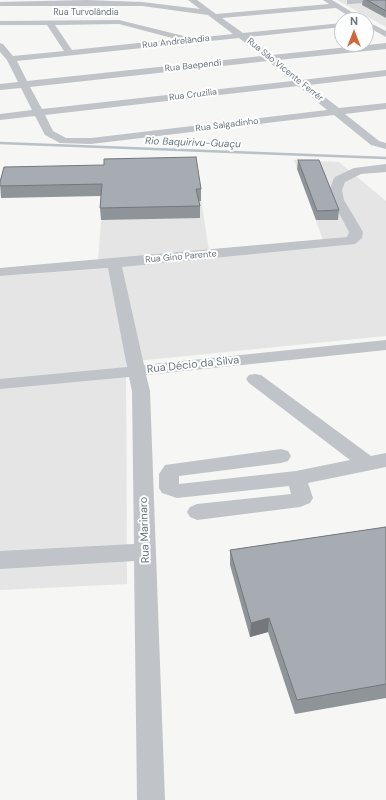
<!DOCTYPE html>
<meta charset="utf-8">
<style>
body{margin:0}
#map{position:relative;width:386px;height:800px;overflow:hidden;background:#f6f6f4;font-family:"DM Sans",sans-serif}
canvas{display:block}
.north{position:absolute;left:334px;top:12px;width:40px;height:40px;box-sizing:border-box;background:#fff;border:1px solid #c3c8cd;border-radius:50%;rotate:0deg;font-size:11px;font-weight:700;line-height:16px;text-align:center;color:#697581}
.north::after{content:'';display:block;margin:auto;width:14px;height:18px;background:#cf663c;clip-path:polygon(50% 0,100% 100%,50% 72%,0 100%)}
</style>
<div id="map">
<canvas width="386" height="800"></canvas>
<div class="north">N</div>
</div>
<script>
const ctx = document.querySelector('canvas').getContext('2d');
ctx.lineJoin = 'round';
function fillPath(path, color) { ctx.fillStyle = color; ctx.fill(path, 'evenodd'); }
const toPath = rows => new Path2D(rows.map(r => 'M' + r).join(''));
function strokePath(path, color, width, dash) { ctx.strokeStyle = color; ctx.lineWidth = width; ctx.lineCap = dash ? 'butt' : 'round'; ctx.setLineDash(dash || []); ctx.stroke(path); }
function drawText(font, color, halo, rows, align = 'center') {
  ctx.font = font + ' "DM Sans",sans-serif'; ctx.lineWidth = 4; ctx.setLineDash([]); ctx.textBaseline = 'middle'; ctx.strokeStyle = halo; ctx.fillStyle = color; for (const [text, x, y, turn = 0] of rows) {
    ctx.save(); ctx.translate(x, y); ctx.rotate((+turn || 0) * Math.PI / 180); ctx.textAlign = isNaN(turn) ? turn : align; if (halo) ctx.strokeText(text, 0, 0); ctx.fillText(text, 0, 0); ctx.restore();
  }
}
const built = toPath([
 [337,0,386,0,386,27],
 [106,158,195,159,209,251,98,261],
 [294,160,339,162,386,201,386,336,126,362,127,584,0,590,0,276,99,269,245,254,323,240]
]);
const stream = toPath([
 [0,143,386,158]
]);
const minor = toPath([
 [86,0,142,2,200,9,188,0,197,0,216,14,329,4,323,0,332,0,365,20,355,20,336,8,222,18,243,33,342,23,342,27,249,37,272,55,386,43,386,49,278,60,302,80,386,70,386,76,309,85,339,108,386,103,386,109,345,114,379,141,386,143,386,149,371,145,334,115,91,144,60,143,45,135,35,116,0,120,0,114,32,110,21,88,0,90,0,84,18,82,7,60,0,52,0,43,3,44,13,56,64,51,47,25,0,25,0,21,119,20,184,36,185,39,233,34,208,15,142,6,0,6,0,2,86,0],
 [119,24,176,39,72,50,55,25,119,24],
 [239,38,262,56,27,81,17,61,239,38],
 [268,61,292,81,42,109,30,87,268,61],
 [298,86,327,110,91,138,66,138,53,131,45,115,298,86],
 [347,0,382,0,378,2,350,4,347,4,347,0],
 [366,21,386,31,386,37,366,26,366,21],
 [386,164,386,172,361,174,345,182,342,190,344,200,363,232,362,238,355,244,122,267,144,365,386,340,386,350,146,375,150,391,165,800,137,800,134,561,0,569,0,551,134,544,132,391,129,377,0,389,0,379,127,367,108,268,0,276,0,268,347,237,349,232,332,200,330,190,333,180,335,177,354,168,386,164],
 [255,374,261,375,371,456,386,453,386,467,308,483,313,498,310,503,300,507,197,520,190,517,187,512,190,507,197,504,291,494,289,486,177,498,162,493,159,488,159,474,165,465,281,449,288,451,291,456,288,461,281,463,179,476,179,484,296,471,350,460,249,383,246,379,249,375,255,374]
]);
const wall = toPath([
 [363,0,386,0,386,18,362,5],
 [298,160,339,210,338,220,316,220,297,169],
 [4,167,201,189,201,201,199,201,200,206,200,218,101,220,100,208,101,196,1,198,0,182],
 [386,527,386,698,295,714,268,632,250,637,230,565,230,550]
]);
const shadedWall = toPath([
 [269,618,268,632,250,637,251,623]
]);
const building = toPath([
 [367,0,386,0,386,11,367,0],
 [196,157,201,189,196,189,200,206,100,208,102,184,0,186,0,182,4,167,104,165,104,159,196,157],
 [298,160,319,160,339,210,317,211,298,160],
 [386,527,386,684,297,700,269,618,251,623,230,550,386,527]
]);
const farStreetnames = [
 ["Rua Turvolândia",86,13],
 ["Rua Andrelândia",176,42,-6],
 ["Rua Baependi",193,66,-6],
 ["Rua São Vicente Ferrér",285,70,39],
 ["Rua Cruzilia",193,95,-7],
 ["Rua Salgadinho",227,125,-7],
 ["Rua Gino Parente",181,257,-5]
];
const farWaternames = [
 ["Rio Baquirivu-Guaçu",193,143,2]
];
const streetNames = [
 ["Rua Décio da Silva",193,365,-6],
 ["Rua Marinaro",145,530,-92]
];
fillPath(built, '#e4e5e4');
strokePath(stream, '#b8c1c6', 2.5);
fillPath(minor, '#c0c3c7');
fillPath(wall, '#8f9499');
fillPath(shadedWall, '#74787d');
fillPath(building, '#a6acb2');
strokePath(building, '#74787d', 1);
drawText('9px', '#697581', '#fff', farStreetnames);
drawText('italic 10px', '#65767e', '#fff', farWaternames);
drawText('11px', '#697581', '#fff', streetNames);
</script>
